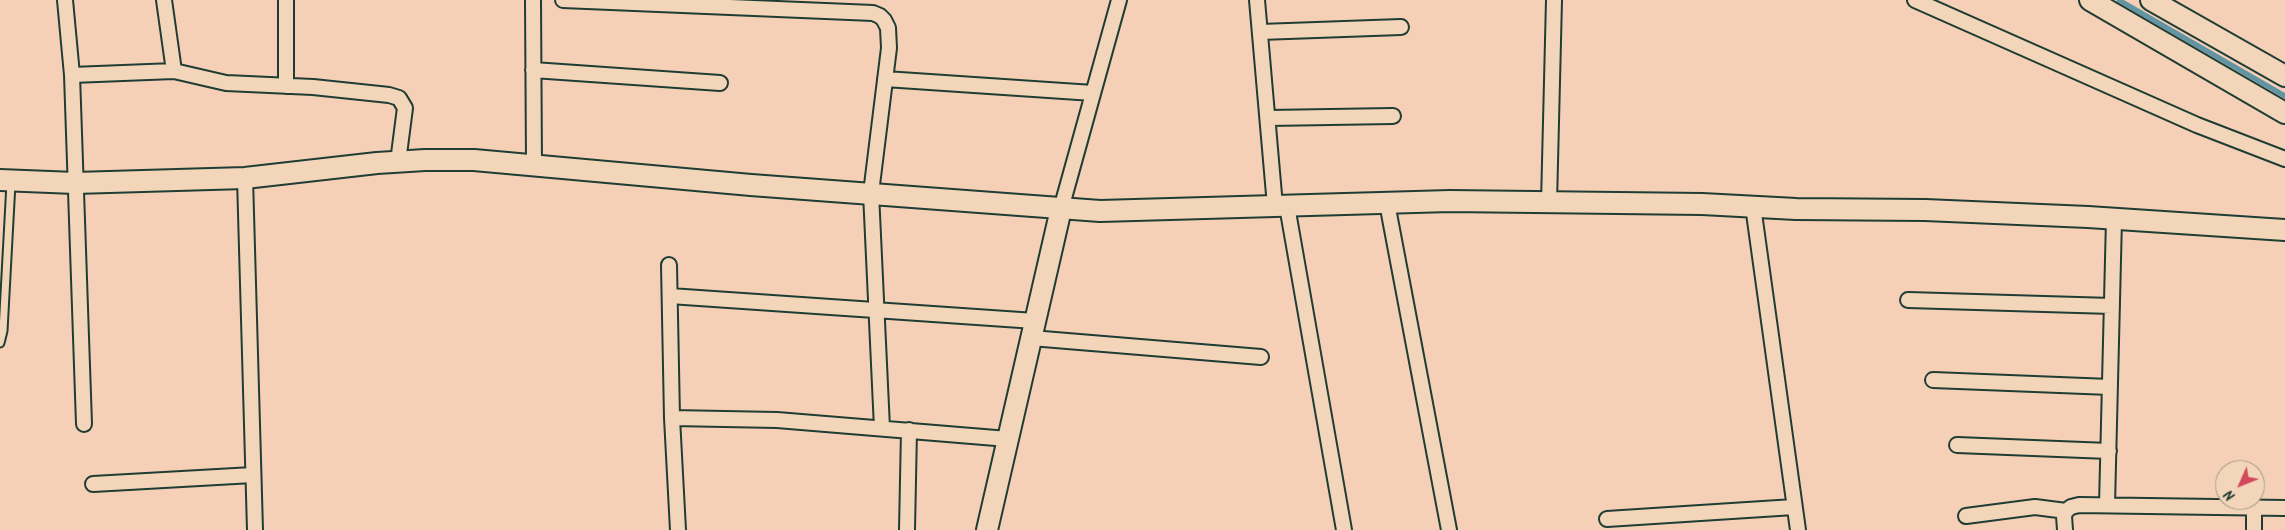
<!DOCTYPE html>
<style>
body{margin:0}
#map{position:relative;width:2285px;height:530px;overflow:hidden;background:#f5d0b6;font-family:Kalam,sans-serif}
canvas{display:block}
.north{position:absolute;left:2215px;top:460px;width:50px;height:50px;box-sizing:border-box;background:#f3d6ba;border:1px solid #9e9984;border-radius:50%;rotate:226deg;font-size:14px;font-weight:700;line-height:20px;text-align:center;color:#1f3d34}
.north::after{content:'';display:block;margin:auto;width:18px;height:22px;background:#d1495b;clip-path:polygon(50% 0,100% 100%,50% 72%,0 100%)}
</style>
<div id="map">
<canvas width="2285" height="530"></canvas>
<div class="north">N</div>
</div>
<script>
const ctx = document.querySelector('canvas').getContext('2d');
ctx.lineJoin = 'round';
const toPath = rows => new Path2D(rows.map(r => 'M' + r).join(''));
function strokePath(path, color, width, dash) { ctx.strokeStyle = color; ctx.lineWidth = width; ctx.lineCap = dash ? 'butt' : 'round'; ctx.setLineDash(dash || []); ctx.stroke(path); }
const stream = toPath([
 [2119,0,2285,96]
]);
const lane = toPath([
 [0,343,3,331,11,183]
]);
const street = toPath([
 [65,0,72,75,84,424],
 [164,0,174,71],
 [533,0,534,164],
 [563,0,873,13,880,16,884,20,888,28,889,48,871,193,882,428],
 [1257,0,1275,206],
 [1915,0,2197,125,2285,159],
 [1260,32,1401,27],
 [533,70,720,83],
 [72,75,174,71,226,83,313,87,389,95,399,98,405,108,398,162],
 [885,79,1093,93],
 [286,86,286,0],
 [1268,118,1393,116],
 [245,178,255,530],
 [1387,203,1449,530],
 [1549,203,1554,0],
 [1287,206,1344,530],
 [1753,206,1798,530],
 [1061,209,1119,0],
 [669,265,672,418,678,530],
 [670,296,1035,321],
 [1908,300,2112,306],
 [1031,338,1261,357],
 [1933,380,2110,387],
 [672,418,777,420,1008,439],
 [1957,445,2109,451],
 [93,484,253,475],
 [2107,505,2114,219],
 [2254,507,2254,530],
 [1966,516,2035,507,2066,511],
 [1607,519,1794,507],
 [907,530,909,430],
 [2065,530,2064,516,2066,511,2071,507,2079,505,2285,508]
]);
const secondary = toPath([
 [2090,0,2285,113],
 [2151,0,2285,76],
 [0,180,75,183,245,178,377,163,425,160,474,160,751,185,1100,211,1450,201,1702,204,1796,209,1925,210,2088,217,2285,230],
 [987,530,1061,209]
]);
strokePath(stream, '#6195a4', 5);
strokePath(lane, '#1f3d34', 11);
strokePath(street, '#1f3d34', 18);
strokePath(secondary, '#1f3d34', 24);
strokePath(lane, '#f3d6ba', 7);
strokePath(street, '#f3d6ba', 14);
strokePath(secondary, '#f3d6ba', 20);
</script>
